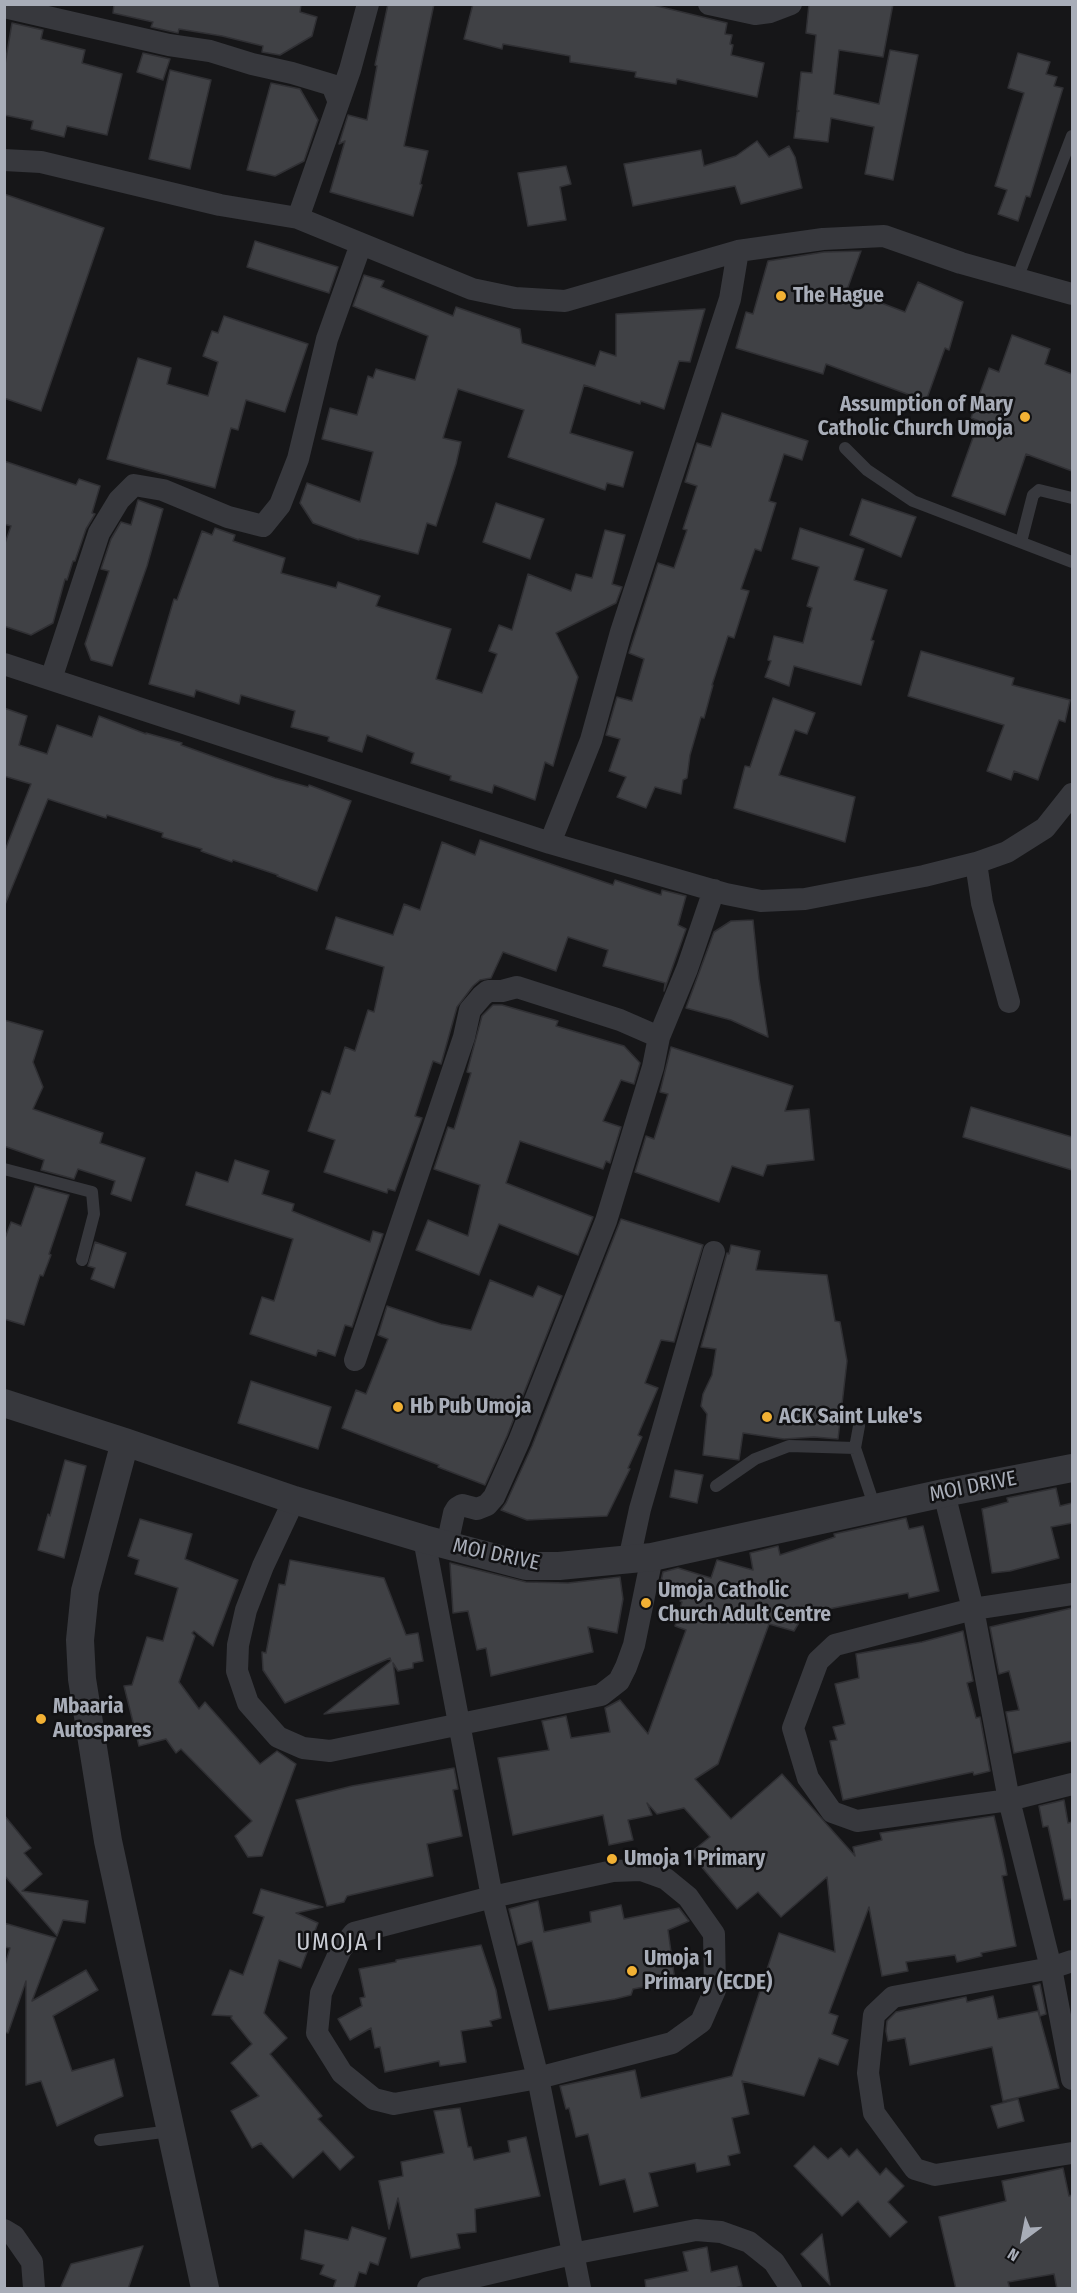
<!DOCTYPE html>
<style>
body{margin:0}
#map{position:relative;width:1077px;height:2293px;overflow:hidden;background:#161618;font-family:"Fira Sans Condensed",sans-serif}
canvas{display:block}
.frame{position:absolute;inset:0;border:6px solid #a8adb8;pointer-events:none}
.north{position:absolute;left:993px;top:2209px;width:60px;height:60px;-webkit-text-stroke:4px #111113;paint-order:stroke;rotate:212deg;font-size:16px;font-weight:700;line-height:24px;text-align:center;color:#a8adb8}
.north::after{content:'';display:block;margin:auto;width:21px;height:27px;background:#a8adb8;clip-path:polygon(50% 0,100% 100%,50% 72%,0 100%)}
</style>
<div id="map">
<canvas width="1077" height="2293"></canvas>
<div class="frame"></div>
<div class="north">N</div>
</div>
<script>
const ctx = document.querySelector('canvas').getContext('2d');
ctx.lineJoin = 'round';
function fillPath(path, color) { ctx.fillStyle = color; ctx.fill(path, 'evenodd'); }
const toPath = rows => new Path2D(rows.map(r => 'M' + r).join(''));
function strokePath(path, color, width, dash) { ctx.strokeStyle = color; ctx.lineWidth = width; ctx.lineCap = dash ? 'butt' : 'round'; ctx.setLineDash(dash || []); ctx.stroke(path); }
function drawText(font, color, halo, rows, align = 'center') {
  ctx.font = font + ' "Fira Sans Condensed",sans-serif'; ctx.lineWidth = 5; ctx.setLineDash([]); ctx.textBaseline = 'middle'; ctx.strokeStyle = halo; ctx.fillStyle = color; for (const [text, x, y, turn = 0] of rows) {
    ctx.save(); ctx.translate(x, y); ctx.rotate((+turn || 0) * Math.PI / 180); ctx.textAlign = isNaN(turn) ? turn : align; if (halo) ctx.strokeText(text, 0, 0); ctx.fillText(text, 0, 0); ctx.restore();
  }
}
const building = toPath([
 [114,4,301,4,300,12,317,17,312,36,280,55,262,52,263,46,222,36,179,29,178,33,151,27,153,22,113,13,114,4],
 [388,4,434,4,404,146,428,151,420,184,422,185,413,216,330,192,345,141,339,144,348,115,367,120,377,66,375,65,388,4],
 [473,4,649,4,727,23,725,34,732,35,730,44,733,45,731,55,764,63,757,97,677,79,676,84,635,77,636,72,570,62,570,56,503,44,502,49,464,39,473,4],
 [809,4,893,4,883,57,839,50,834,94,879,104,890,50,918,55,893,180,865,174,874,127,831,118,828,142,794,138,797,112,799,111,797,110,801,72,812,73,816,35,806,33,809,4],
 [12,23,43,30,41,39,85,50,82,63,122,74,107,135,67,126,64,137,31,129,33,121,4,115,4,70,12,23],
 [143,53,170,59,163,80,137,72,143,53],
 [1018,53,1050,62,1046,74,1057,77,1054,86,1063,88,1030,197,1026,196,1018,221,998,214,1007,190,995,186,1024,93,1008,88,1018,53],
 [170,70,211,80,190,169,149,159,170,70],
 [271,83,300,89,318,120,304,161,275,176,247,170,271,83],
 [757,141,769,157,789,146,795,157,802,188,741,204,735,186,633,206,624,164,701,150,704,166,736,156,757,141],
 [566,166,571,184,560,187,566,220,528,226,518,173,566,166],
 [4,194,104,228,41,411,4,398,4,194],
 [255,241,338,267,329,293,247,267,255,241],
 [861,251,847,290,905,312,918,282,963,302,949,350,945,348,926,401,826,364,823,374,736,348,746,312,753,314,768,261,824,252,861,251],
 [364,275,384,281,381,287,453,316,456,307,520,329,522,343,595,366,600,351,616,356,616,314,705,309,690,362,679,361,664,409,641,401,640,404,584,385,570,433,633,452,623,487,607,483,605,490,508,457,524,410,458,389,443,438,461,442,456,464,436,526,427,523,418,554,359,539,359,540,313,523,300,503,307,483,360,502,373,452,322,439,330,408,357,415,368,376,373,378,376,369,415,380,428,336,353,306,364,275],
 [224,316,308,344,285,412,246,400,238,430,231,428,215,488,107,459,138,358,171,368,167,384,208,396,218,362,203,356,212,331,218,333,224,316],
 [1012,335,1050,349,1045,364,1072,374,1072,471,1026,454,1005,515,952,496,979,421,971,418,989,368,999,372,1012,335],
 [722,413,808,441,802,460,784,454,769,501,776,503,761,551,755,549,741,589,749,591,734,638,728,636,712,685,713,685,704,718,701,717,690,755,687,778,683,780,681,794,655,787,646,808,617,797,626,777,609,771,620,739,606,735,617,697,632,701,644,659,629,653,658,563,674,568,687,530,683,529,697,486,685,482,697,443,711,447,722,413],
 [4,461,76,485,79,479,100,486,92,513,95,514,86,529,75,561,73,561,67,580,65,579,53,623,31,635,4,626,4,546,11,526,4,524,4,461],
 [862,499,916,517,901,557,850,535,862,499],
 [138,500,163,509,147,566,112,666,91,660,85,644,109,571,101,569,111,539,121,522,131,525,138,500],
 [496,503,544,519,530,559,483,542,496,503],
 [215,528,235,535,233,541,285,558,281,573,336,588,338,582,380,596,376,606,451,629,436,679,482,693,497,654,489,651,499,625,512,630,528,574,571,591,576,574,592,578,605,530,625,535,612,584,622,587,616,603,556,633,578,677,553,766,545,762,535,800,494,785,492,793,450,780,451,776,411,763,414,753,367,735,362,752,328,741,329,737,291,727,295,711,241,695,239,704,196,690,194,697,149,684,174,599,177,600,202,531,212,535,215,528],
 [800,528,864,549,854,580,887,590,871,640,874,641,861,685,794,666,789,686,765,677,771,661,768,660,774,636,803,643,812,608,807,606,819,567,792,559,800,528],
 [921,651,1014,678,1012,685,1070,700,1065,722,1059,720,1038,780,1014,771,1011,780,987,771,1004,725,908,696,921,651],
 [773,698,815,713,807,734,795,730,779,775,855,797,845,842,734,808,745,766,750,767,773,698],
 [4,708,27,716,19,745,47,754,57,725,92,737,99,716,146,734,146,733,182,743,181,745,223,760,275,778,308,787,309,785,351,801,317,891,277,876,278,875,233,860,232,862,201,851,202,849,162,837,163,833,107,815,106,818,48,799,4,907,4,853,31,784,4,776,4,708],
 [480,840,613,885,615,880,661,895,662,890,686,896,678,925,686,929,664,991,665,983,603,966,608,950,568,937,556,971,503,952,491,978,480,980,473,986,457,1007,441,1064,433,1061,415,1116,422,1118,395,1191,388,1189,387,1193,324,1172,335,1140,308,1131,322,1091,330,1094,345,1047,355,1051,368,1010,374,1012,384,967,326,949,336,917,393,935,404,904,420,910,442,842,475,855,480,840],
 [753,920,759,979,768,1037,731,1020,686,1008,714,932,731,921,753,920],
 [493,1005,502,1005,558,1021,556,1026,624,1046,640,1063,634,1084,621,1080,603,1121,621,1127,610,1163,606,1161,603,1169,520,1141,506,1183,593,1217,578,1255,499,1224,479,1275,416,1250,428,1220,468,1236,480,1185,434,1169,448,1127,454,1129,471,1073,467,1072,482,1016,493,1005],
 [4,1020,43,1031,33,1062,43,1087,33,1109,103,1133,100,1143,145,1158,131,1201,111,1194,115,1181,78,1169,74,1179,41,1170,44,1160,4,1146,4,1020],
 [671,1047,793,1086,785,1111,809,1109,814,1160,767,1165,763,1176,732,1166,719,1202,635,1172,646,1136,654,1139,668,1094,660,1092,671,1047],
 [971,1107,1072,1137,1072,1170,963,1137,971,1107],
 [235,1160,269,1171,262,1194,294,1204,292,1211,370,1242,373,1231,383,1234,352,1327,345,1325,335,1356,318,1350,316,1356,250,1334,262,1297,274,1301,293,1239,186,1205,196,1172,228,1182,235,1160],
 [35,1186,69,1195,49,1254,51,1255,43,1276,40,1275,24,1325,4,1319,4,1241,11,1222,21,1226,35,1186],
 [621,1219,703,1245,674,1342,661,1340,645,1383,658,1388,638,1435,642,1437,628,1468,630,1469,607,1516,527,1520,501,1510,506,1503,532,1446,621,1219],
 [95,1242,126,1253,114,1288,91,1279,95,1268,88,1266,95,1242],
 [731,1245,760,1251,756,1270,827,1275,835,1321,840,1322,847,1361,838,1439,814,1437,784,1439,743,1433,739,1460,703,1455,707,1414,701,1406,703,1394,712,1375,716,1349,701,1347,727,1253,729,1254,731,1245],
 [490,1280,533,1297,538,1286,562,1296,507,1436,485,1485,438,1467,439,1465,342,1428,356,1390,366,1394,388,1339,378,1335,387,1306,441,1324,471,1330,490,1280],
 [251,1381,331,1407,318,1449,238,1423,251,1381],
 [65,1460,86,1466,64,1558,38,1550,48,1514,50,1516,65,1460],
 [675,1470,703,1475,697,1503,670,1497,675,1470],
 [1056,1488,1060,1506,1072,1503,1072,1523,1051,1527,1059,1558,1010,1571,992,1573,982,1509,1008,1502,1007,1498,1056,1488],
 [906,1518,909,1529,923,1526,939,1591,909,1598,908,1593,804,1614,794,1631,769,1624,718,1764,695,1779,731,1819,782,1774,855,1856,853,1847,882,1840,880,1833,994,1816,1004,1859,1007,1875,1002,1876,1016,1946,981,1953,982,1956,957,1962,955,1955,906,1962,908,1971,882,1976,869,1907,829,2013,838,2016,832,2034,848,2040,838,2065,819,2058,804,2096,742,2081,749,2114,732,2118,740,2153,728,2156,730,2165,697,2172,695,2163,649,2173,658,2206,634,2212,625,2179,600,2185,588,2134,576,2137,569,2108,566,2109,560,2086,635,2070,641,2098,732,2076,779,1933,835,1952,827,1877,781,1917,758,1892,737,1909,690,1853,710,1837,684,1808,657,1814,647,1803,652,1815,628,1820,633,1840,609,1845,603,1815,513,1835,498,1758,549,1750,542,1721,566,1716,571,1738,610,1732,605,1708,620,1700,648,1734,686,1630,675,1626,682,1602,680,1601,682,1597,659,1590,663,1572,678,1568,711,1578,717,1560,753,1570,750,1553,778,1546,780,1555,835,1537,834,1534,906,1518],
 [140,1519,192,1534,185,1559,238,1580,213,1646,194,1631,192,1633,195,1636,179,1682,199,1709,205,1702,260,1764,277,1751,296,1764,262,1856,248,1857,235,1836,252,1821,181,1749,176,1753,166,1739,139,1746,124,1686,132,1685,147,1637,163,1641,178,1588,135,1574,139,1560,128,1556,140,1519],
 [290,1560,384,1578,406,1635,418,1633,423,1661,413,1663,413,1668,398,1671,393,1663,399,1704,324,1714,391,1661,390,1658,285,1703,263,1670,262,1652,266,1653,279,1584,285,1585,290,1560],
 [450,1563,526,1582,568,1583,620,1577,623,1599,617,1633,588,1627,593,1652,491,1676,486,1648,477,1650,468,1611,453,1613,450,1563],
 [1072,1608,1072,1741,1014,1753,1006,1712,1019,1710,1009,1671,999,1674,990,1627,1072,1608],
 [963,1631,973,1681,967,1683,976,1718,980,1717,990,1771,974,1775,973,1772,843,1800,830,1741,837,1740,833,1727,845,1724,835,1684,859,1678,856,1654,922,1642,963,1631],
 [454,1768,458,1789,453,1790,462,1836,427,1844,433,1876,347,1896,344,1902,327,1906,296,1800,352,1786,454,1768],
 [1064,1800,1068,1823,1072,1822,1072,1899,1064,1900,1048,1826,1043,1827,1039,1806,1064,1800],
 [4,1815,31,1848,24,1853,42,1874,22,1891,88,1901,85,1923,63,1920,57,1936,4,1875,4,1815],
 [261,1889,323,1907,296,1913,318,1923,301,1968,279,1960,264,2013,287,2038,270,2054,322,2116,318,2119,354,2157,340,2170,323,2151,293,2178,261,2143,252,2148,231,2111,259,2096,231,2063,252,2044,231,2018,232,2016,212,2015,230,1970,243,1975,264,1917,253,1913,261,1889],
 [538,1901,544,1932,591,1922,590,1912,621,1905,624,1919,679,1908,689,1921,668,1930,675,1981,633,1989,631,1995,615,1999,549,2010,532,1941,518,1945,509,1909,538,1901],
 [4,1923,56,1938,32,2001,86,1970,98,1990,53,2016,72,2071,114,2059,123,2096,57,2126,41,2081,26,2085,26,1981,8,2033,4,2032,4,1968,10,1948,4,1947,4,1923],
 [481,1945,496,1990,501,2018,490,2021,492,2026,461,2031,466,2062,440,2066,439,2061,385,2072,380,2047,375,2048,371,2028,350,2040,338,2019,362,2006,360,1998,365,1997,359,1969,396,1962,396,1960,481,1945],
 [1040,1984,1046,2014,1040,2016,1033,1986,1040,1984],
 [993,1996,998,2019,1038,2011,1059,2088,1003,2101,992,2047,910,2065,905,2038,888,2041,886,2031,887,2021,896,2012,966,1997,967,2002,993,1996],
 [1018,2099,1024,2121,998,2128,991,2106,1018,2099],
 [460,2108,468,2147,471,2147,474,2160,510,2152,508,2141,526,2137,540,2196,475,2209,476,2232,457,2234,460,2248,411,2258,398,2198,389,2229,379,2181,403,2176,401,2162,444,2153,434,2111,460,2108],
 [814,2146,828,2159,841,2148,849,2157,857,2149,880,2175,886,2168,904,2186,888,2202,907,2222,890,2237,858,2201,842,2216,794,2166,814,2146],
 [1063,2168,1069,2196,1072,2195,1072,2289,1057,2289,1054,2274,1008,2282,1010,2289,956,2289,939,2217,1006,2201,1002,2181,1063,2168],
 [352,2227,386,2238,378,2265,370,2262,366,2274,359,2272,354,2289,333,2289,336,2280,320,2274,324,2265,301,2259,305,2230,348,2240,352,2227],
 [822,2234,830,2285,801,2254,822,2234],
 [143,2246,128,2289,60,2289,71,2264,143,2246],
 [707,2247,711,2272,737,2266,742,2286,732,2289,646,2289,645,2280,688,2271,683,2252,707,2247]
]);
const service = toPath([
 [1017,279,1072,136],
 [845,448,867,470,913,501,1072,562],
 [1021,542,1033,495,1039,490,1072,498],
 [4,1169,92,1192,94,1214,82,1260],
 [859,1426,855,1448,875,1508],
 [716,1486,755,1459,789,1446,855,1448],
 [100,2140,171,2131]
]);
const minor = toPath([
 [709,4,755,14,770,12,791,4],
 [4,7,169,45,210,51,252,64,292,73,332,85,338,100],
 [4,160,41,162,220,205,298,218,472,289,515,298,565,301,738,251,823,239,884,236,961,263,1072,294],
 [298,218,350,70,368,4],
 [4,664,550,843,726,894,761,901,805,899,924,876,976,863],
 [51,679,99,533,119,500,134,485,163,490,228,517,263,526,280,505,298,459,327,339,361,244],
 [550,843,591,740,621,632,730,299,738,251],
 [1009,1002,982,903,976,863,1007,852,1045,828,1072,794],
 [659,1037,687,969,714,890],
 [355,1360,464,1037,470,1010,482,996,488,991,502,991,517,987,620,1020,659,1037,653,1067,606,1221,519,1441,494,1497,487,1505,477,1509,462,1505,457,1508,454,1513,447,1545],
 [944,1493,973,1609,1009,1800,1051,1968,1072,2079],
 [294,1500,263,1566,246,1610,238,1645,237,1671,248,1703,278,1737,303,1748,330,1751,601,1695,619,1681,626,1667,634,1645,652,1557],
 [424,1539,492,1897,538,2078,580,2288],
 [629,1560,640,1509,714,1252],
 [1072,1594,973,1609,835,1645,818,1661,793,1728,808,1778,832,1812,857,1821,1009,1800,1072,1784],
 [641,1870,666,1879,688,1897,714,1934,715,1990,701,2022,672,2043,538,2078,394,2104,374,2099,342,2073,317,2033,321,1993,341,1949,354,1933,492,1897,613,1871,641,1870],
 [1072,1961,1051,1968,893,1997,874,2015,868,2073,874,2113,915,2169,935,2175,1072,2153],
 [4,2230,14,2236,32,2262,34,2288],
 [428,2288,572,2254,696,2230,721,2232,749,2242,774,2262,791,2288]
]);
const tertiary = toPath([
 [4,1403,125,1442,294,1500,424,1539,526,1566,559,1566,652,1557,944,1493,1072,1468],
 [125,1442,85,1591,80,1640,82,1679,108,1841,205,2288]
]);
const markers = [
 [781,296,6,"#f2b134"],
 [1025,417,6,"#f2b134"],
 [398,1407,6,"#f2b134"],
 [767,1417,6,"#f2b134"],
 [646,1603,6,"#f2b134"],
 [41,1719,6,"#f2b134"],
 [612,1859,6,"#f2b134"],
 [632,1971,6,"#f2b134"]
];
const poiNames = [
 ["The Hague",793,296],
 ["Assumption of Mary",1013,405,"right"],
 ["Catholic Church Umoja",1013,429,"right"],
 ["Hb Pub Umoja",410,1407],
 ["ACK Saint Luke's",779,1417],
 ["Umoja Catholic",658,1591],
 ["Church Adult Centre",658,1615],
 ["Mbaaria",53,1707],
 ["Autospares",53,1731],
 ["Umoja 1 Primary",624,1859],
 ["Umoja 1",644,1959],
 ["Primary (ECDE)",644,1983]
];
const streetNames = [
 ["MOI DRIVE",973,1487,-11],
 ["MOI DRIVE",496,1555,12]
];
const quarterNames = [
 ["UMOJA I",340,1943]
];
fillPath(building, '#404145');
strokePath(building, '#303034', 1.5);
strokePath(service, '#37383d', 12);
strokePath(minor, '#37383d', 22);
strokePath(tertiary, '#37383d', 28);
for (const [x, y, r, color] of markers) { const dot = new Path2D(); dot.arc(x, y, r, 0, 2 * Math.PI); ctx.fillStyle = color; ctx.fill(dot); strokePath(dot, '#111113', 2); }
drawText('bold 21px', '#a8adb8', '#111113', poiNames, 'left');
drawText('21px', '#a8adb8', '#111113', streetNames);
ctx.letterSpacing = '1.5px';
drawText('24px', '#c9ccd4', '#111113', quarterNames);
ctx.letterSpacing = '0px';
</script>
